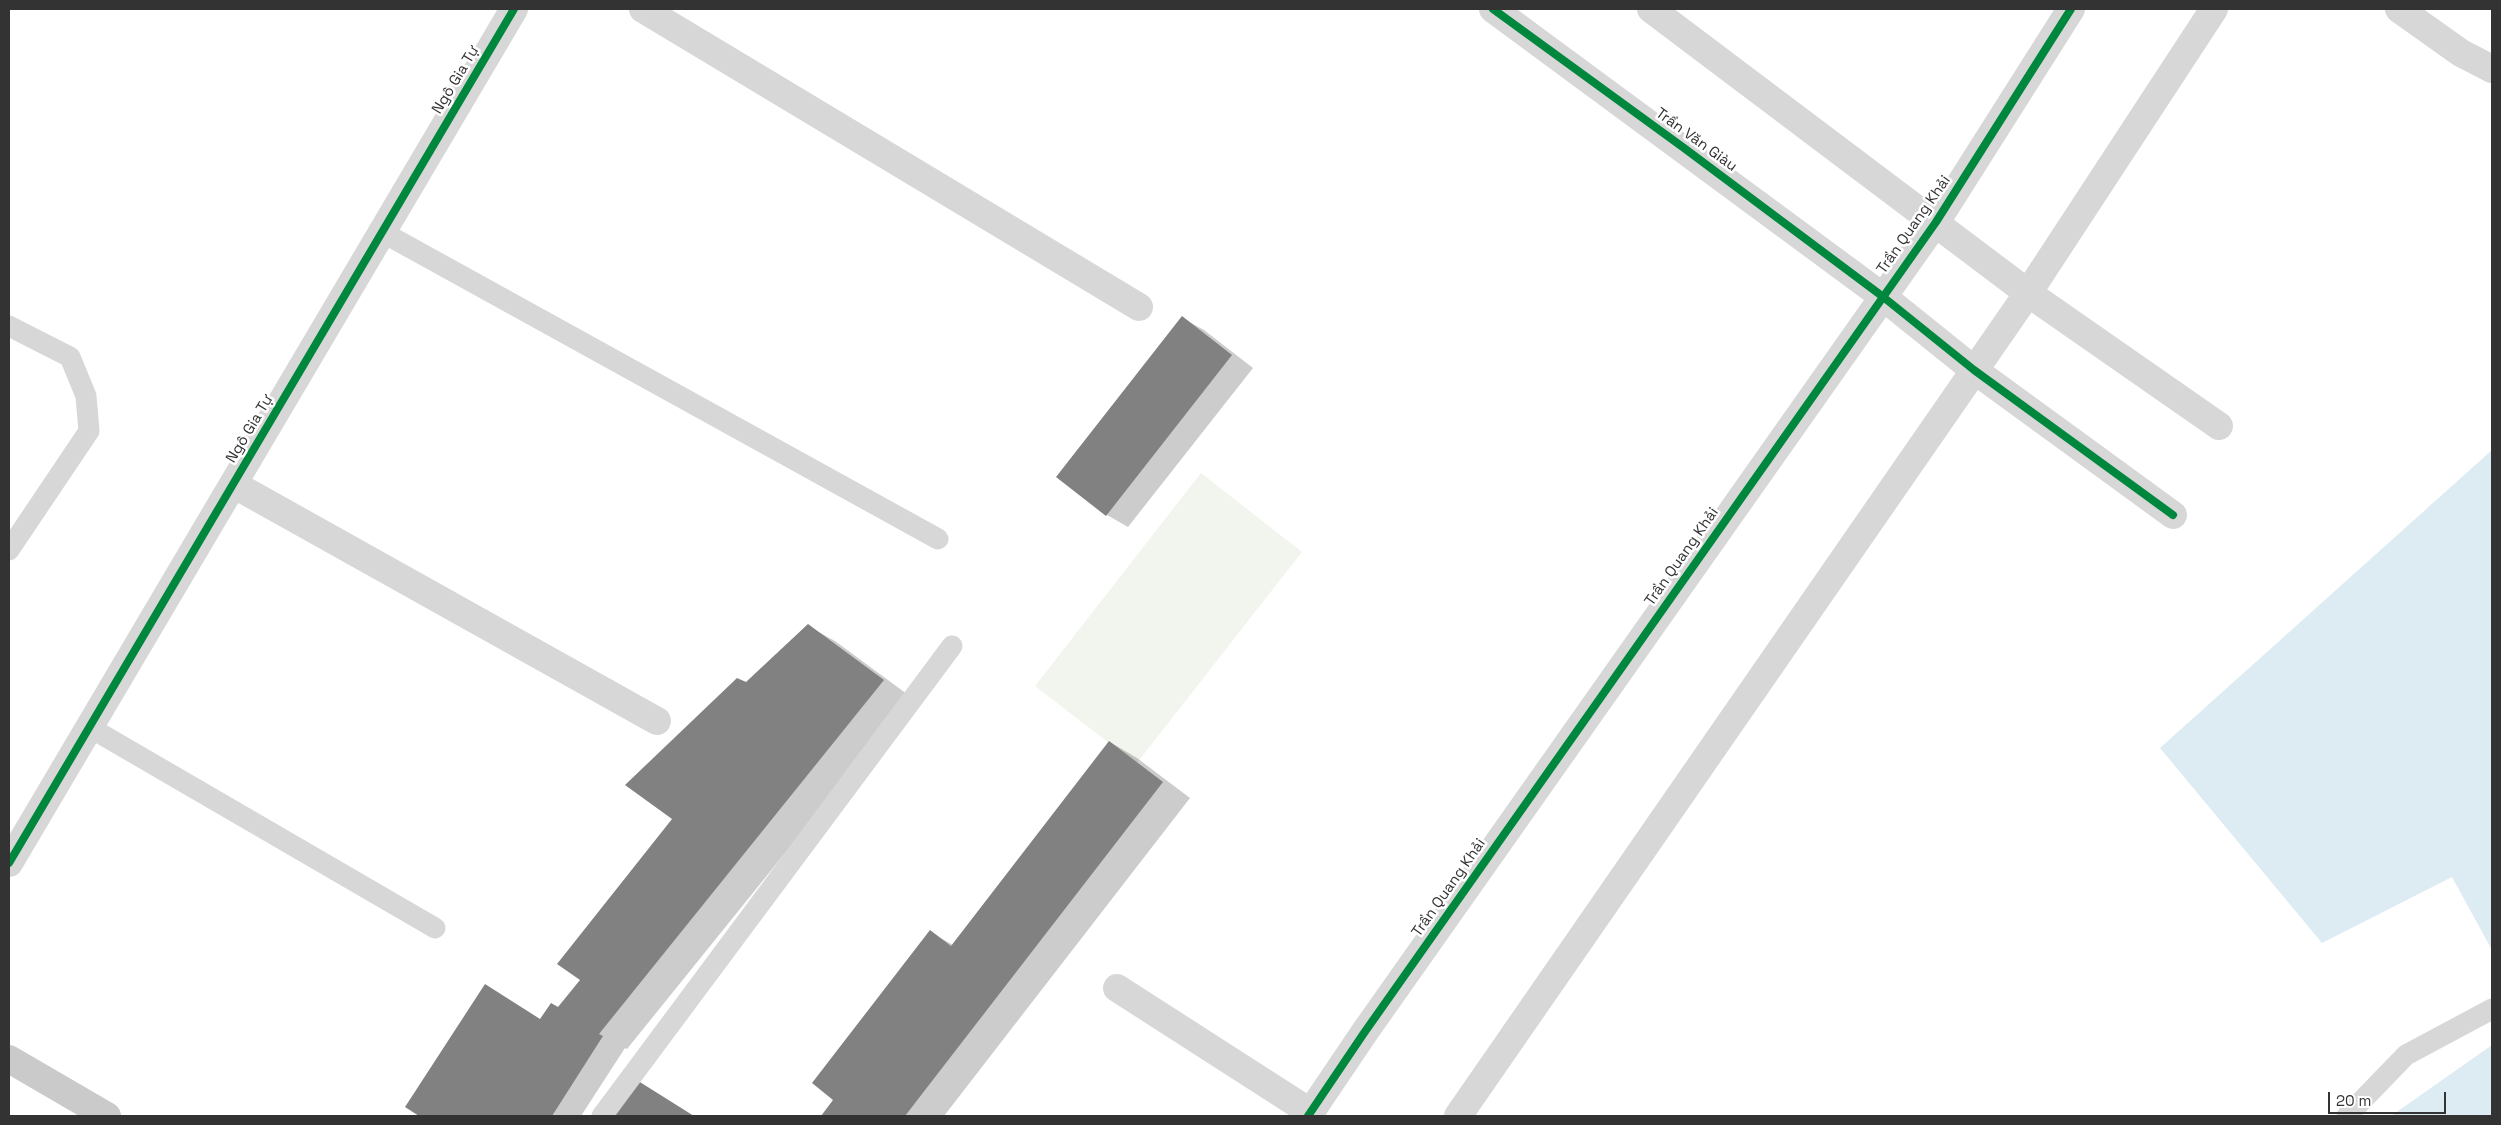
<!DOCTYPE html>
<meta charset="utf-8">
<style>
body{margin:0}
#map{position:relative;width:2501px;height:1125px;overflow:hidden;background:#fff;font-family:"Space Grotesk",sans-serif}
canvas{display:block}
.frame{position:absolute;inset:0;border:10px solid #333;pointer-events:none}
.scale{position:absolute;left:2328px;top:1092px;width:118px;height:22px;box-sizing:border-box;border:2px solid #333;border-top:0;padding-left:6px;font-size:15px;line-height:18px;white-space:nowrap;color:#333;-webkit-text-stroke:4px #fff;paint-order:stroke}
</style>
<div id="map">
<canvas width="2501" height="1125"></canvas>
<div class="frame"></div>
<div class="scale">20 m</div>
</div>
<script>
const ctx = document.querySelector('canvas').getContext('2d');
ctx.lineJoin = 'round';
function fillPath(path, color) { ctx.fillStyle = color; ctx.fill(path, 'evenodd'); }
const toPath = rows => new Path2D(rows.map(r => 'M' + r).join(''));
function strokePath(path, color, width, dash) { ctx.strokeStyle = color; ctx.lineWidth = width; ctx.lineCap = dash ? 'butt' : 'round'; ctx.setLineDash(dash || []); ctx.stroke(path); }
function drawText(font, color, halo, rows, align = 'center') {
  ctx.font = font + ' "Space Grotesk",sans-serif'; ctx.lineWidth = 5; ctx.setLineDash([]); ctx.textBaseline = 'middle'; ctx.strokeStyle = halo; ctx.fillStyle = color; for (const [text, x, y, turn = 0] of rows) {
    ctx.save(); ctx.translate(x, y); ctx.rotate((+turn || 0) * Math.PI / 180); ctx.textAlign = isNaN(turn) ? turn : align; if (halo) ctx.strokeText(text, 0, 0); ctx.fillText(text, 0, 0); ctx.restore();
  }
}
const green = toPath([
 [1201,473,1302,552,1136,764,1035,686]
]);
const water = toPath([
 [2492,450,2492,950,2452,877,2322,943,2160,748],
 [2492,1045,2492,1116,2391,1116]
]);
const shadow = toPath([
 [1182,318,1204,330,1253,368,1128,527,1107,515],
 [808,626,835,641,911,697,627,1049,625,1048,581,1116,421,1116,407,1107,486,986,541,1020,559,1009,582,980,673,818,746,684],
 [1110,742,1137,758,1190,798,944,1116,823,1116,835,1100,930,932,953,945],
 [656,1093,693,1116,612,1116]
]);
const building = toPath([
 [1182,316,1232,355,1106,516,1056,477],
 [808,624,884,680,599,1034,603,1036,552,1116,419,1116,405,1107,485,984,540,1019,551,1003,558,1007,580,980,557,964,672,819,625,785,737,678,746,682],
 [1109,741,1163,782,905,1116,821,1116,833,1100,812,1083,930,930,951,946],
 [635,1079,694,1116,611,1116]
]);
const service = toPath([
 [382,232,938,539],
 [9,326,70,357,86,396,89,431,9,550],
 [89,727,435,928],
 [602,1116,952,646],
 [2347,1116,2406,1055,2492,1009]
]);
const minor = toPath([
 [643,9,1139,307],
 [2399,9,2461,53,2492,69],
 [2028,293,2219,426],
 [1974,370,2173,515],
 [233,484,657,721],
 [9,863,514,9],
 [1117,988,1310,1112]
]);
const tertiary = toPath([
 [1493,9,1882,296,1974,370],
 [1651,9,2028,293],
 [1308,1116,1364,1033,1936,222,2071,9],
 [1458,1116,2028,293,2214,9]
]);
const primary = toPath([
 [9,1059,107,1116]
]);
const cycleway = toPath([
 [1493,9,1684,148,1882,296,1974,370,2173,515],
 [9,863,514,9],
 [1308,1116,1364,1033,1936,222,2071,9]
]);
const streetNames = [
 ["Ngô Gia Tự",456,80,-59],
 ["Trần Văn Giàu",1696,140,36],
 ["Trần Quang Khải",1914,225,-55],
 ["Ngô Gia Tự",250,429,-59],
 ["Trần Quang Khải",1682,557,-55],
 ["Trần Quang Khải",1449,888,-55]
];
fillPath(green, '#f1f5ed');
fillPath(water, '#ddebf3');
fillPath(shadow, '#0003');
fillPath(building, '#818181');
strokePath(service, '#d7d7d7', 21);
strokePath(minor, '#d7d7d7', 28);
strokePath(tertiary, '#d7d7d7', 28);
strokePath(primary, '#cacaca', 28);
strokePath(cycleway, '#00873e', 8);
drawText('15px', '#333', '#fff', streetNames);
</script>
